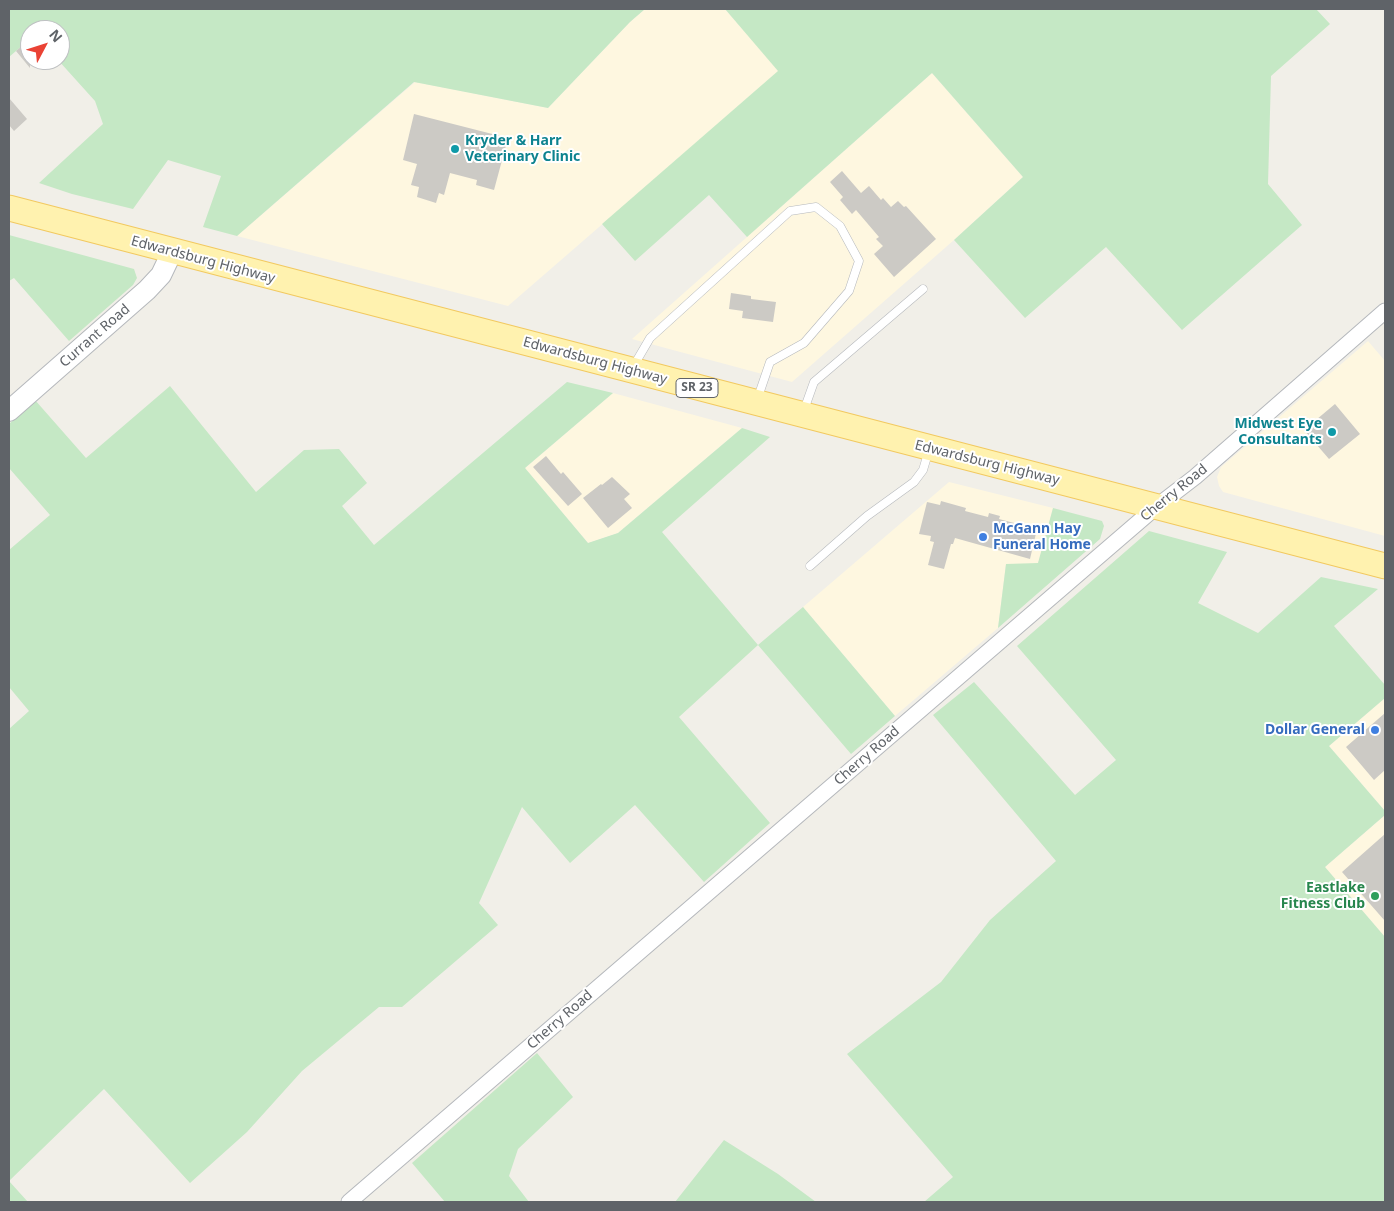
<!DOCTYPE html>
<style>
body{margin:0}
#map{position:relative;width:1394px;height:1211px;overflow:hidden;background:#f1efe8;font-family:"Noto Sans",sans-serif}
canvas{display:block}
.frame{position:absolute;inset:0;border:10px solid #5f6368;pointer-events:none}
.north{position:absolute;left:20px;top:20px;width:50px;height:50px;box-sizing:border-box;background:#fff;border:1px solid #bfc1c3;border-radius:50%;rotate:50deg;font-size:14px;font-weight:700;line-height:20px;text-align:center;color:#5f6368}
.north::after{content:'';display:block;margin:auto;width:18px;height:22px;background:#ea4335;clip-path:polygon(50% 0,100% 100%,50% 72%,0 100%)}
</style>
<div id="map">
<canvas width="1394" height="1211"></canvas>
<div class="frame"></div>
<div class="north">N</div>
</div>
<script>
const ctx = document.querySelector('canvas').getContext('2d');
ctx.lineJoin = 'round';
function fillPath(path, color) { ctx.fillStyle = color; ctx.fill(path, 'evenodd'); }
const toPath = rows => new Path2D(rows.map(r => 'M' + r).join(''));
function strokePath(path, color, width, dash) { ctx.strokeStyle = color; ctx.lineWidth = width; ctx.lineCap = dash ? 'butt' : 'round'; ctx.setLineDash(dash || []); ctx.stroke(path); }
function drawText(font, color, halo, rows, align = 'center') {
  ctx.font = font + ' "Noto Sans",sans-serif'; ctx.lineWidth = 4; ctx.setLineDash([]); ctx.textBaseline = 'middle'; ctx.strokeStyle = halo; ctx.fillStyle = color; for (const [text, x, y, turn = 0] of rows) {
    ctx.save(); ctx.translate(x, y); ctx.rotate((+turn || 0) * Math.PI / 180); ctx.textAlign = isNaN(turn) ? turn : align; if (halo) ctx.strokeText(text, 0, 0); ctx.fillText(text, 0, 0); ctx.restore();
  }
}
const commercial = toPath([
 [645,9,725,9,779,71,508,306,237,236,415,82,548,108,630,22],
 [932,73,1023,177,954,240,792,382,632,339],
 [1368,341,1385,361,1385,536,1223,492,1219,486,1217,477,1221,467],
 [613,393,742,428,618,533,588,543,525,468],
 [949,482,1053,508,1038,564,1006,564,998,628,895,716,803,607],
 [1385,698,1385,811,1329,746],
 [1385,815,1385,937,1325,867]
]);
const green = toPath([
 [11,9,645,9,630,22,548,108,414,82,237,236,203,227,221,176,168,160,133,209,72,194,39,183,103,124,95,101,58,60,60,60,60,30,30,30,30,39,9,57,9,11],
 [725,9,1316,9,1330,24,1271,76,1268,184,1302,225,1182,330,1106,247,1025,318,954,240,1023,177,932,73,747,237,709,195,635,261,602,224,778,71],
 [9,235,134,269,137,278,133,285,69,341,14,278,9,281],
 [567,382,613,393,525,468,588,543,618,533,742,428,770,437,662,532,758,645,803,607,895,716,851,754,758,645,679,717,770,823,704,882,635,805,570,863,522,807,479,903,498,925,402,1007,379,1007,302,1071,247,1132,190,1183,104,1089,9,1181,28,1202,9,1202,9,729,29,711,9,687,9,550,50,515,9,468,9,424,35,400,86,458,170,386,256,492,304,450,339,449,367,483,342,506,374,545],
 [1053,508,1102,521,1104,526,1100,539,998,628,1006,564,1038,563],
 [1149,531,1227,552,1198,603,1258,633,1321,577,1378,589,1334,626,1385,685,1385,698,1329,746,1385,811,1385,815,1325,867,1385,937,1385,1202,924,1202,953,1177,847,1054,941,982,990,920,1056,861,933,715,974,682,1075,795,1116,760,1017,646],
 [537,1053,573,1097,518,1149,509,1176,529,1202,445,1202,412,1163],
 [724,1140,778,1174,816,1202,675,1202]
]);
const building = toPath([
 [30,39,30,68,16,51],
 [9,98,27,119,14,131,9,125],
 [414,114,508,138,494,190,476,185,477,180,450,173,444,195,439,193,436,203,417,197,419,187,411,185,417,164,403,160],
 [842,171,861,193,869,186,881,200,883,198,891,207,898,201,904,207,906,206,936,239,894,277,874,254,883,246,876,239,879,237,856,210,852,214,840,200,843,197,830,182],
 [731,293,751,296,751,299,776,302,773,322,742,318,743,311,729,309],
 [1335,404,1360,434,1329,459,1304,430],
 [546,456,561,474,563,472,582,494,568,506,533,467],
 [612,477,630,494,624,499,632,508,608,528,583,498,601,484,602,485],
 [941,501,966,508,965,511,988,517,989,513,1000,516,999,519,1037,529,1030,559,955,538,953,544,951,544,944,569,928,565,934,542,930,541,931,536,919,534,927,502,940,505],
 [1385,713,1385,770,1374,780,1346,747],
 [1385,834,1385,921,1342,872]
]);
const service = toPath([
 [633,367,650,338,790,211,816,207,840,226,859,261,849,291,804,343,770,362,757,400],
 [804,410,814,382,923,289],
 [810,566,867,516,914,482,923,470,929,450]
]);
const minor = toPath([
 [349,1202,1156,507,1195,477,1385,311]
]);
const tertiary = toPath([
 [9,411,147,290,161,275,172,252]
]);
const primary = toPath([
 [9,208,1385,566]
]);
const markers = [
 [455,149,5,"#0f9aa8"],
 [1332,432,5,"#0f9aa8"],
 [983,537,5,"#3f7fe0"],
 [1375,730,5,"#3f7fe0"],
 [1375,896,5,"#2e9e5b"]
];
const shields = [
 [697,388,42]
];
const shieldNames = [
 ["SR 23",697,388]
];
const cultureNames = [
 ["Kryder & Harr",465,141],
 ["Veterinary Clinic",465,157],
 ["Midwest Eye",1322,424,"right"],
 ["Consultants",1322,440,"right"]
];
const streetNames = [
 ["Edwardsburg Highway",203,260,15],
 ["Currant Road",95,336,-41],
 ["Edwardsburg Highway",595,361,15],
 ["Edwardsburg Highway",987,463,14],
 ["Cherry Road",1174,493,-39],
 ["Cherry Road",867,756,-41],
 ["Cherry Road",560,1020,-41]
];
const shopNames = [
 ["McGann Hay",993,529],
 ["Funeral Home",993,545],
 ["Dollar General",1365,730,"right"]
];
const leisureNames = [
 ["Eastlake",1365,888],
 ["Fitness Club",1365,904]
];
fillPath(commercial, '#fef7e0');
fillPath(green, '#c5e8c5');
fillPath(building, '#cccac5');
strokePath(service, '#b5b8bc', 9);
strokePath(minor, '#b5b8bc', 17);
strokePath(tertiary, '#b5b8bc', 22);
strokePath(primary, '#f2c960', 27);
strokePath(service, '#fff', 8);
strokePath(minor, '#fff', 15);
strokePath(tertiary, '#fff', 20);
strokePath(primary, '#fff2af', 25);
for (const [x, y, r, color] of markers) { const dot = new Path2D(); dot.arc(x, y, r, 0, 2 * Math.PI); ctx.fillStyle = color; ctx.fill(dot); strokePath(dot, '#fff', 2); }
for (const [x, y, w] of shields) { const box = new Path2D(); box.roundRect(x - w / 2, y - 9.5, w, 19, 4); ctx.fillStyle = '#fff'; ctx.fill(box); strokePath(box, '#5f6368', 1); }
drawText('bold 12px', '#5f6368', null, shieldNames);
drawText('bold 14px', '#0d838f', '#fff', cultureNames, 'left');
drawText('14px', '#5f6368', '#fff', streetNames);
drawText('bold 14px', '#366cbe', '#fff', shopNames, 'left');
drawText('bold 14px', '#27864d', '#fff', leisureNames, 'right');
</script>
